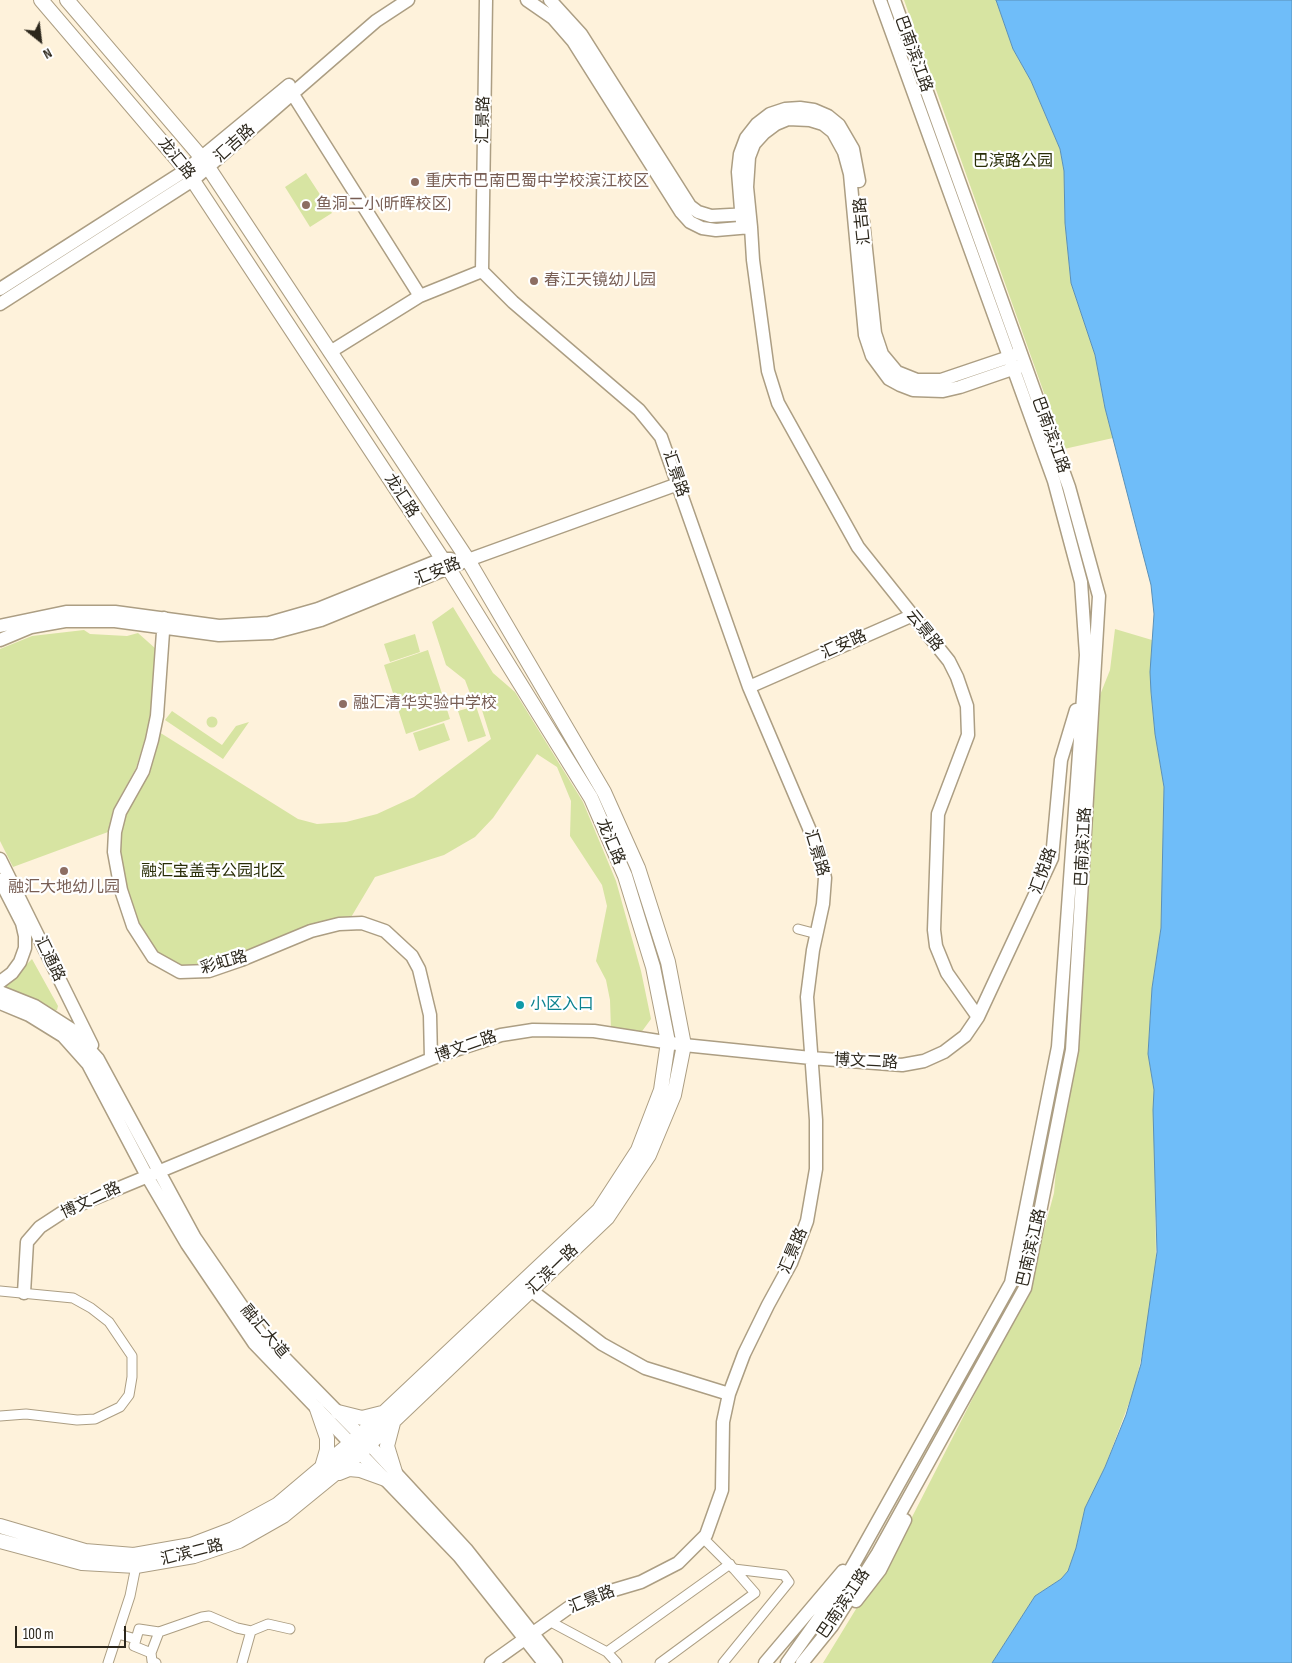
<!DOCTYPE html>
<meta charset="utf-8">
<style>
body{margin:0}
#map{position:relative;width:1292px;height:1663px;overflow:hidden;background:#fef2db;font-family:"Sofia Sans Condensed",sans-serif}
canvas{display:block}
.north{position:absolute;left:15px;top:15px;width:50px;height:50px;-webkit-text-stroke:4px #fff;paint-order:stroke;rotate:151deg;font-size:14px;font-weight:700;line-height:20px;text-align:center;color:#2c271c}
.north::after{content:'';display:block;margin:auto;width:18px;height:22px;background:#2c271c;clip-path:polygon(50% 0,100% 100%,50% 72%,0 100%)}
.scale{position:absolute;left:15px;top:1626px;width:111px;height:22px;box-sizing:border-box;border:2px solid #2c271c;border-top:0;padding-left:6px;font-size:15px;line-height:18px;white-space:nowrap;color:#2c271c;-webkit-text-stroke:4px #fff;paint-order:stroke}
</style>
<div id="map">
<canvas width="1292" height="1663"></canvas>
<div class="north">N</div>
<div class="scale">100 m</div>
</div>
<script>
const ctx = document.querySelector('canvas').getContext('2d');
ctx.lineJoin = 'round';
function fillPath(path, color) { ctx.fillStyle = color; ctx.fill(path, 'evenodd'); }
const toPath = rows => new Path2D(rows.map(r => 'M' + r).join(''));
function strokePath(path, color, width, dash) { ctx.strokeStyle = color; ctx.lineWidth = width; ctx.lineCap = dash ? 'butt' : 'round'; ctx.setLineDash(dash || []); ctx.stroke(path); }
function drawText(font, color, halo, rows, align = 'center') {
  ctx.font = font + ' "Sofia Sans Condensed","Noto Sans SC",sans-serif'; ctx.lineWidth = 4.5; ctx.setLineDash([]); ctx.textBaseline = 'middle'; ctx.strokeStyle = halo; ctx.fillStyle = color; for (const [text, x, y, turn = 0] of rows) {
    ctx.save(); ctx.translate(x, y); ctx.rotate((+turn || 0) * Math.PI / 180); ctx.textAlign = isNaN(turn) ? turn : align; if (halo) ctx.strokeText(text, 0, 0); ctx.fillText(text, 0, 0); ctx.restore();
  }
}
const green = toPath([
 [904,0,996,0,1013,49,1031,81,1060,149,1064,171,1065,223,1071,283,1095,355,1105,408,1113,438,1064,449],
 [306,173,332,213,310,227,285,187],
 [453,607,493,673,515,692,583,802,616,881,641,971,651,1019,640,1034,611,1030,610,1000,606,980,596,961,607,906,602,885,570,836,571,801,557,767,537,754,493,818,475,837,444,855,375,877,350,919,209,967,182,969,156,955,137,926,125,889,118,833,159,732,298,819,317,824,346,822,377,814,414,797,491,739,477,694,471,696,465,680,446,665,432,622],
 [1115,629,1152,640,1151,692,1155,734,1164,787,1161,928,1152,988,1148,1054,1154,1090,1156,1261,1146,1336,1135,1387,1105,1467,1085,1508,1076,1548,1068,1571,1061,1579,1035,1596,992,1663,823,1663,911,1519,1028,1290,1054,1193,1096,705,1110,670],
 [84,630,90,634,127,636,138,633,156,649,151,720,136,768,113,810,108,832,13,867,0,841,0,649,32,636],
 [415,634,420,652,390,662,384,644],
 [428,650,450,719,406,734,384,665],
 [476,706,486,736,468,742,458,711],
 [172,711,222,745,236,726,249,722,223,759,165,720],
 '206.5 722a5.5 5.5 0 1 1 11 0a5.5 5.5 0 1 1-11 0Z',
 [444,723,450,740,419,751,413,733],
 [32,959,58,1006,57,1010,52,1012,7,989,5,986]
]);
const water = toPath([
 [996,0,1292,0,1292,1663,992,1663,1035,1596,1061,1579,1068,1571,1076,1548,1085,1508,1105,1467,1126,1415,1141,1364,1157,1252,1153,1110,1154,1090,1148,1054,1152,988,1161,928,1164,787,1155,734,1151,692,1150,672,1154,614,1151,585,1105,408,1095,355,1071,283,1065,223,1064,171,1060,149,1031,81,1013,49,996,0]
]);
const street = toPath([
 [798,929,817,934],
 [0,1291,73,1298,91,1308,109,1322,132,1356,132,1377,129,1395,120,1407,95,1419,77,1420,26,1414,0,1416],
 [703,1538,734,1569,784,1575,789,1582,723,1663],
 [549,1621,607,1652],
 [118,1634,136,1639],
 [151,1653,134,1646,139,1629,159,1632,202,1617,209,1616,237,1628,251,1631,268,1624,290,1629],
 [108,1663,130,1596,136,1566],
 [156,1663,152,1661,151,1653,159,1632],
 [242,1663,251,1631],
 [617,1663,607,1652,730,1564],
 [660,1663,755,1593,734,1569]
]);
const secondary = toPath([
 [486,0,482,271,513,302,639,410,661,437,749,687,820,854,825,878,823,904,813,950,807,997,816,1120,816,1169,807,1221,791,1263,768,1305,744,1354,729,1394,723,1422,722,1490,706,1535,678,1563,641,1582,597,1595,571,1606,491,1663],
 [527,0,553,18,573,41,681,212,690,222,702,228,716,230,751,227,747,187,749,157,754,144,764,133,776,124,788,119,810,120,823,124,833,132,844,152,850,174,865,335,872,356,889,379,900,385,913,390,943,391,960,387,1021,366],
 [550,0,581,34,690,206,698,212,711,216,749,214],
 [292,93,420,296],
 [863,221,875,333,882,354,897,372,917,380,941,380,1018,354],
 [742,222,738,172,740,154,746,138,757,124,770,114,785,109,800,108,814,110,828,116,839,125,853,149,859,181],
 [751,227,753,260,768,371,778,403,858,547,949,661,957,677,967,706,968,735,938,814,934,930,936,946,947,973,978,1017],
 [0,289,186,170,289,85],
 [0,304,193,180,376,21,408,0],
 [330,352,420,296,482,271],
 [164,618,157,716,152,740,143,771,120,812,115,832,114,852,121,890,133,926,153,957,180,972,209,971,241,960,311,931,339,924,362,923,385,931,412,956,419,969,430,1015,431,1059],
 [0,626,66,612,115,612,219,626,269,623,318,609,442,559,451,559],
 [0,640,31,627,65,621,115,621,219,635,272,633,321,620,468,560,678,484],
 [749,687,911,616],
 [0,859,92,1045],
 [0,880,22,923,25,936,25,948,20,962,12,973,0,982],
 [0,992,35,1006,71,1029,98,1059,195,1238,261,1334,369,1444,466,1549,556,1663],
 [0,1003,29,1015,63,1036,88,1064,147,1176,187,1244,254,1343,459,1556,544,1663],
 [532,1291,602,1344,645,1368,729,1394],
 [24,1293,27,1242,40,1227,66,1210,443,1054,501,1035,533,1030,594,1031,684,1045,811,1058,902,1065,924,1061,944,1052,965,1036,978,1017,1052,858,1061,760,1076,710],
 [856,1601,880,1570,905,1520],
 [765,1663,843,1571],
 [787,1663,839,1590,860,1553,1011,1283,1058,1047,1086,655,1081,582,1054,481,880,0],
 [802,1663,832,1626,878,1553,1025,1288,1072,1050,1099,596,1069,487,894,0]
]);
const primary = toPath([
 [317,1409,327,1438,327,1450,322,1467],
 [338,1412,362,1418,382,1413],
 [393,1423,387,1446,395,1472],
 [339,1473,349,1469,360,1470,385,1479],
 [0,1526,85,1551,134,1555,191,1545,233,1529,277,1505,360,1435,599,1210,638,1150,661,1090,668,1042,653,967,625,876,591,798,449,569,186,170,41,0],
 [0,1541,82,1563,136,1566,194,1556,239,1541,283,1516,359,1454,607,1218,649,1155,674,1095,684,1045,668,962,638,868,604,792,468,560,202,158,67,0]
]);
const markers = [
 [415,182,5,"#8d6e63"],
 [306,205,5,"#8d6e63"],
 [534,281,5,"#8d6e63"],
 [343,704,5,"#8d6e63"],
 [64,871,5,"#8d6e63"],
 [520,1005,5,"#0f9aa8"]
];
const streetNames = [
 ["巴南滨江路",913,54,70],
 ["汇景路",484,120,-89],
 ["汇吉路",235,144,-42],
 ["龙汇路",176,159,51],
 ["汇吉路",863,221,-96],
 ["巴南滨江路",1050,435,70],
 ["汇景路",675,474,71],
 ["龙汇路",401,496,57],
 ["汇安路",438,572,-22],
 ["云景路",924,631,51],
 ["汇安路",844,645,-24],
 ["龙汇路",610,842,67],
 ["巴南滨江路",1084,847,-87],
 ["汇景路",816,853,73],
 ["汇悦路",1044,871,-70],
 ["汇通路",49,959,64],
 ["彩虹路",224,963,-16],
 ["博文二路",466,1047,-19],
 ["博文二路",866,1062,3],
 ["博文二路",91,1201,-25],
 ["巴南滨江路",1032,1248,-77],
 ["汇景路",794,1251,-67],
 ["汇滨一路",553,1270,-44],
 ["融汇大道",264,1332,50],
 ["汇滨二路",192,1553,-14],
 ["汇景路",592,1600,-22],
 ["巴南滨江路",844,1604,-56]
];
const parkNames = [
 ["巴滨路公园",1013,162],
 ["融汇宝盖寺公园北区",213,872]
];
const educationNames = [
 ["重庆市巴南巴蜀中学校滨江校区",425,182],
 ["鱼洞二小(昕晖校区)",316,205],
 ["春江天镜幼儿园",544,281],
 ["融汇清华实验中学校",353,704],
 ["融汇大地幼儿园",64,888,"center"]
];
const cultureNames = [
 ["小区入口",530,1005]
];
fillPath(green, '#d7e4a2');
fillPath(water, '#6fbdf9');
strokePath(water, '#5b90b7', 1);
strokePath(street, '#ac9e83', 11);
strokePath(secondary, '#ac9e83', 15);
strokePath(primary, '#ac9e83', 16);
strokePath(street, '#fff', 9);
strokePath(secondary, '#fff', 12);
strokePath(primary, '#fff', 14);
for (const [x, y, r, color] of markers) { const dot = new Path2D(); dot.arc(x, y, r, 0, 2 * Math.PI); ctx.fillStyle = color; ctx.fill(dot); strokePath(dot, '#fff', 2); }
drawText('16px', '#2c271c', '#fff', streetNames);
drawText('16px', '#282d06', '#fff', parkNames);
drawText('16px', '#785e54', '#fff', educationNames, 'left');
drawText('16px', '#0d838f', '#fff', cultureNames, 'left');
</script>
